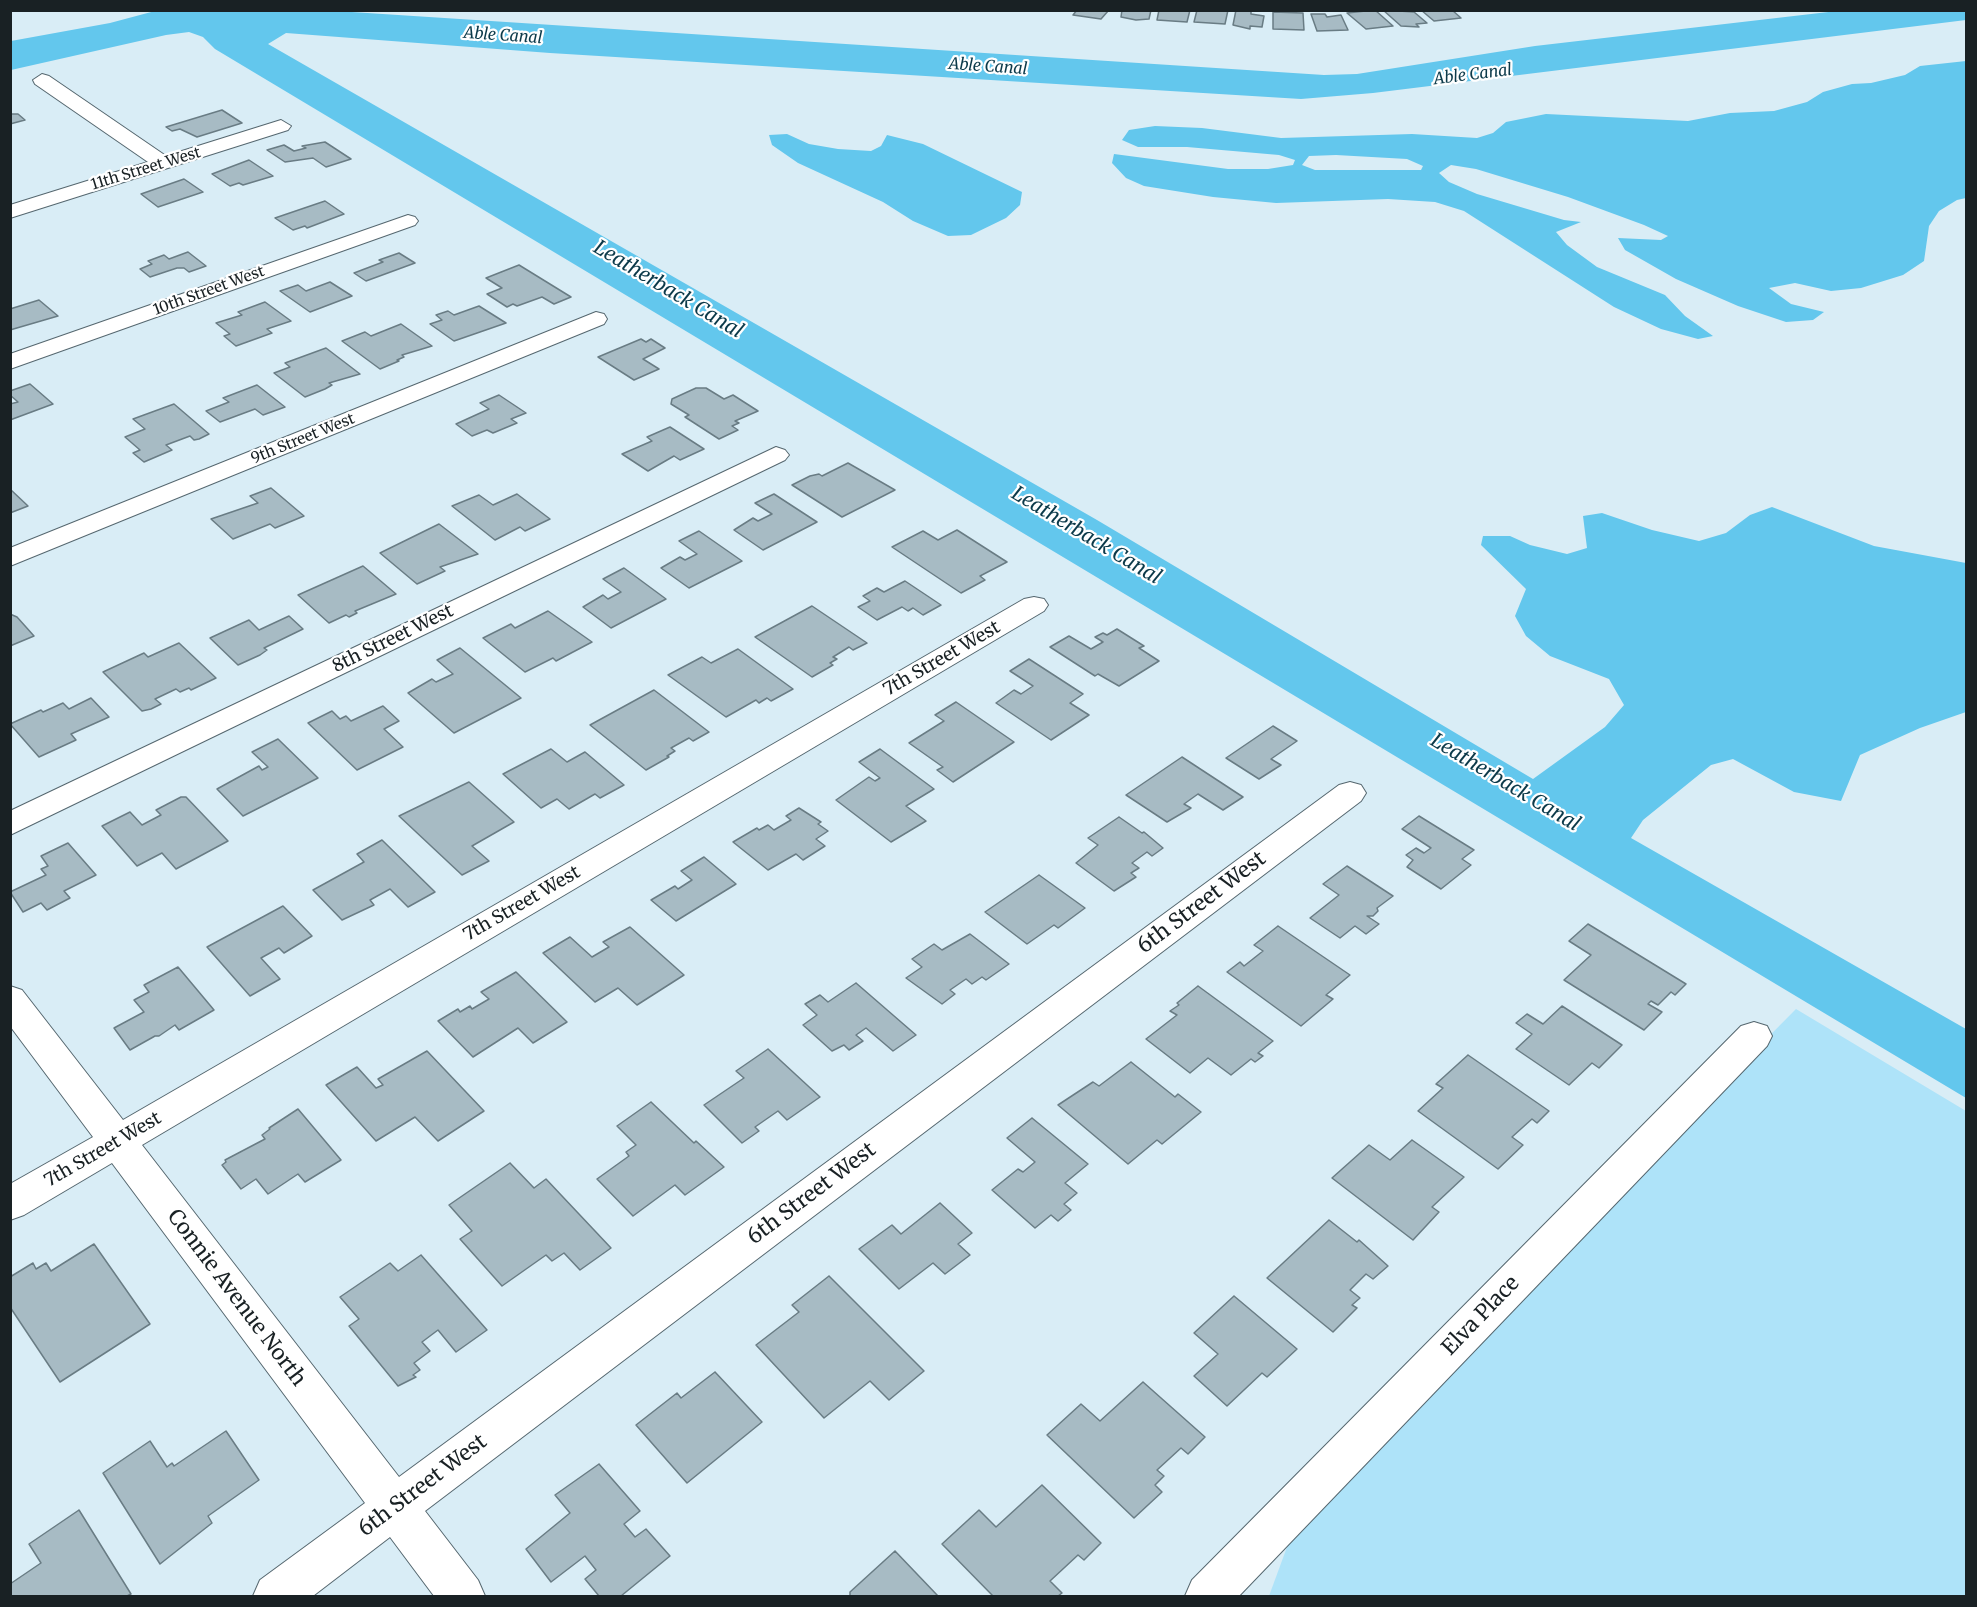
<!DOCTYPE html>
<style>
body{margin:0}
#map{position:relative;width:1977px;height:1607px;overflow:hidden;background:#d9edf6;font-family:Merriweather,serif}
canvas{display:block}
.frame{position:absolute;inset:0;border:12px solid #192124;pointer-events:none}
</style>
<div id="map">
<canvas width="1977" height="1607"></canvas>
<div class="frame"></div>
</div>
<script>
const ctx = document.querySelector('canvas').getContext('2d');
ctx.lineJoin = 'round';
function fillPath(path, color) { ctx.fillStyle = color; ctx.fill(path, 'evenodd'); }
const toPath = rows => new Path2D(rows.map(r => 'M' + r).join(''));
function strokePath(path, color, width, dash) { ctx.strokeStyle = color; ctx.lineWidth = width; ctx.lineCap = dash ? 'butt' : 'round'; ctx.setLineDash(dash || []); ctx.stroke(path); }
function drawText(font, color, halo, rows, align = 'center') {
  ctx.font = font + ' Merriweather,serif'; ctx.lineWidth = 4.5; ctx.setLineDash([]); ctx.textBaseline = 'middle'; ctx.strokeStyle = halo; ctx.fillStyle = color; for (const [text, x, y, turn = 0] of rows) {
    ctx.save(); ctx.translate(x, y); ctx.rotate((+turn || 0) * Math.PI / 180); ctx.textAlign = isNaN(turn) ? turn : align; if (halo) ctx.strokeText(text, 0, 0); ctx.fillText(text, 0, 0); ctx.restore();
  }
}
const green = toPath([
 [1796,1009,1966,1111,1966,1596,1269,1596,1294,1528,1341,1468]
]);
const water = toPath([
 [321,10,1324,75,1357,74,1535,46,1837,11,1966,11,1966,20,1373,93,1301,99,550,53,286,33,268,44,1097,520,1533,779,1605,727,1624,705,1609,679,1550,656,1526,636,1515,616,1526,589,1481,545,1483,536,1510,536,1530,545,1567,554,1587,548,1583,516,1602,513,1652,530,1699,541,1726,533,1750,515,1772,507,1874,546,1966,563,1966,712,1920,728,1860,755,1841,801,1794,792,1733,759,1711,765,1643,820,1631,838,1966,1029,1966,1098,215,49,203,37,189,32,166,35,11,70,11,41,110,23,155,11],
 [1966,61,1966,198,1957,200,1939,211,1929,226,1924,261,1903,275,1861,288,1831,291,1795,283,1769,288,1791,304,1824,312,1813,320,1786,322,1738,306,1676,279,1625,250,1618,238,1661,240,1668,236,1644,225,1568,197,1476,169,1451,165,1439,173,1449,182,1477,194,1564,220,1581,222,1556,232,1567,245,1597,267,1665,295,1685,316,1713,336,1698,339,1661,329,1614,307,1464,211,1435,202,1388,199,1276,203,1213,197,1144,186,1126,178,1112,163,1114,154,1228,169,1268,169,1293,165,1295,160,1279,155,1187,147,1138,147,1122,140,1129,130,1155,126,1202,128,1281,138,1412,134,1477,138,1493,133,1506,122,1546,114,1688,121,1730,113,1774,111,1807,102,1823,92,1852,84,1871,83,1905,75,1920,66],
 [1336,155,1407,159,1423,166,1421,170,1315,170,1302,165,1309,156],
 [787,134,809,144,838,149,871,151,881,146,887,135,923,144,1022,192,1020,205,1006,218,971,235,948,236,913,221,883,202,798,163,772,145,769,135]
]);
const building = toPath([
 [1077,10,1109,10,1101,19,1073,15,1077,10],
 [1122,10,1151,10,1149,19,1136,20,1121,17,1122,10],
 [1159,10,1190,10,1187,22,1157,20,1159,10],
 [1197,10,1228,10,1225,24,1194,22,1197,10],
 [1236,10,1251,10,1251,14,1264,16,1262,27,1250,26,1250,29,1233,25,1236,10],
 [1375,10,1393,26,1366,29,1347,13,1375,10],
 [1383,10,1414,12,1427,23,1416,24,1419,27,1401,26,1383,10],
 [1421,10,1452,10,1461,18,1434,21,1421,10],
 [1273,12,1303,13,1304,30,1273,29,1273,12],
 [1311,14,1325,14,1327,17,1341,15,1348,30,1317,31,1311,14],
 [222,110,242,123,197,137,180,129,172,131,166,127,222,110],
 [10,114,18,114,25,120,10,124,10,114],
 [325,142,351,159,326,167,313,158,285,162,267,150,284,145,294,151,306,148,302,146,325,142],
 [249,160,273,176,243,185,239,183,230,186,212,174,249,160],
 [184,179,203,192,158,207,141,194,184,179],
 [325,201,344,214,307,228,305,226,293,230,275,218,325,201],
 [188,252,206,266,189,272,184,268,177,268,150,277,140,269,152,264,148,261,164,255,169,259,188,252],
 [399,253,415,263,366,281,354,273,383,262,379,260,399,253],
 [519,265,571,297,554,304,542,297,517,306,513,304,507,307,487,294,502,288,486,278,519,265],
 [330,282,352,296,310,312,280,291,298,285,306,291,330,282],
 [39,300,58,316,10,330,10,309,39,300],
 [265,302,291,321,267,329,272,333,236,346,224,336,230,334,216,323,242,315,238,312,265,302],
 [479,306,506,323,454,341,430,324,442,320,436,315,448,311,454,315,479,306],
 [401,324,432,346,402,355,404,357,397,360,399,361,380,369,342,341,365,332,371,336,401,324],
 [641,339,646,342,651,339,665,348,643,359,659,369,634,380,598,357,641,339],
 [326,348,360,374,329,383,332,385,325,389,305,397,274,373,290,367,285,363,326,348],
 [30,384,53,404,10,420,10,404,18,402,10,395,10,391,30,384],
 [257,385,285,407,263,415,255,409,220,422,206,411,229,402,223,398,257,385],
 [696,388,706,388,724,399,733,395,758,411,735,421,739,423,732,426,738,430,719,439,685,417,689,415,671,404,672,399,696,388],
 [499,395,526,413,511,419,517,423,493,433,487,430,472,436,456,424,489,409,480,403,499,395],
 [174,404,209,434,199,439,194,440,190,436,166,445,172,450,144,462,133,453,140,450,125,437,145,429,133,419,174,404],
 [670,427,704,449,680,460,674,456,648,471,622,454,652,441,647,437,670,427],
 [848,463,895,490,842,517,792,485,810,476,819,474,822,476,848,463],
 [271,488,304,516,275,528,270,524,233,539,211,519,258,503,250,496,271,488],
 [10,489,28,506,10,513,10,489],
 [517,494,550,519,525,531,520,527,495,540,452,506,479,495,493,505,517,494],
 [774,494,817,522,763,550,734,530,753,518,758,521,772,514,755,503,774,494],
 [439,524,478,554,440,567,445,571,417,584,380,553,439,524],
 [957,530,1007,562,980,576,985,580,961,593,892,547,923,531,938,540,957,530],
 [699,531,742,561,689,588,661,568,680,557,685,560,697,554,679,541,699,531],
 [363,566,396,594,355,611,357,613,349,617,346,615,329,623,298,595,363,566],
 [624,568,666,599,611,628,583,607,603,595,608,599,621,592,603,579,624,568],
 [905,581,941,605,923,615,913,608,908,611,902,607,877,620,858,607,870,601,863,596,877,588,884,592,905,581],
 [812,606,867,643,853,650,849,647,833,657,837,659,830,663,833,665,812,677,755,637,812,606],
 [548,611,592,642,556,661,553,658,525,672,483,638,511,624,515,628,548,611],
 [10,614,17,617,34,636,10,646,10,614],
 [289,616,303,629,264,648,267,650,260,655,238,665,210,638,249,620,259,630,289,616],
 [1117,629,1144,646,1139,648,1159,661,1119,686,1098,674,1095,676,1050,647,1069,636,1091,649,1103,642,1095,637,1103,633,1107,635,1117,629],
 [179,643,216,678,191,690,189,688,180,692,176,689,155,699,161,704,151,709,142,711,103,672,144,653,148,657,179,643],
 [460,648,521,698,454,733,408,693,432,679,436,682,453,674,437,660,460,648],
 [738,649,793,689,771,701,767,698,759,703,756,700,726,717,668,675,702,657,711,663,738,649],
 [1029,659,1083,694,1070,703,1089,715,1051,740,996,703,1014,690,1021,694,1033,686,1010,671,1029,659],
 [654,690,709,732,693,741,689,738,671,748,675,751,667,756,669,757,646,770,590,725,654,690],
 [91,698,109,717,71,734,76,740,39,757,10,724,41,710,43,712,63,703,69,709,91,698],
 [956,702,1014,742,953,782,937,770,943,767,909,743,944,721,935,715,956,702],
 [383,706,399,721,384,729,403,747,357,770,308,723,332,711,340,719,346,716,351,721,383,706],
 [1273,726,1297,741,1271,759,1281,765,1259,779,1226,758,1273,726],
 [278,739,318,778,243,816,217,789,259,766,262,770,268,767,252,752,278,739],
 [551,749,567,762,585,752,624,785,600,798,595,794,569,809,557,799,541,808,503,774,551,749],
 [880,749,934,789,906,806,926,821,891,842,836,800,869,777,875,781,880,778,859,762,880,749],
 [1182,757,1243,797,1223,810,1198,794,1184,804,1191,808,1167,822,1126,795,1182,757],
 [469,782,514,822,472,846,489,861,462,875,399,816,469,782],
 [181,797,186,797,228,841,176,869,162,853,137,866,102,826,130,812,142,825,161,815,156,810,181,797],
 [799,808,821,822,818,824,828,831,816,839,825,846,803,860,796,854,768,870,733,842,757,828,759,830,768,825,774,830,791,820,786,816,799,808],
 [1419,816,1474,850,1462,859,1471,865,1441,889,1407,867,1413,860,1406,855,1416,848,1424,853,1431,848,1402,829,1419,816],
 [1119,817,1142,833,1144,832,1163,848,1152,856,1147,852,1132,863,1139,868,1131,873,1136,877,1114,891,1076,863,1098,845,1088,838,1119,817],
 [382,840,435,892,408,907,390,889,370,900,374,905,342,920,313,890,364,862,357,854,382,840],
 [68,843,96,875,64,891,70,898,47,910,41,903,23,912,10,892,46,875,41,869,48,866,41,856,68,843],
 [704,857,736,884,676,921,651,900,675,886,678,889,692,880,681,871,704,857],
 [1347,866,1393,896,1377,908,1378,911,1373,916,1367,916,1379,924,1366,934,1355,926,1340,938,1310,918,1339,895,1323,884,1347,866],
 [1039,875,1085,908,1058,928,1054,925,1027,944,985,912,1039,875],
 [283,906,312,936,284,953,279,948,261,958,280,979,250,996,207,947,283,906],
 [1588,924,1686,984,1675,995,1671,992,1658,1005,1651,1001,1648,1004,1662,1012,1644,1030,1564,980,1591,955,1569,941,1588,924],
 [1278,926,1350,975,1326,995,1333,999,1301,1026,1227,972,1240,962,1244,966,1263,951,1254,945,1278,926],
 [630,927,684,975,637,1005,618,988,595,1002,543,953,570,937,592,957,609,947,603,942,630,927],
 [970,934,1009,964,986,980,982,977,972,984,966,979,950,990,955,994,942,1004,906,978,922,967,912,959,934,944,942,950,970,934],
 [178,967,214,1010,179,1030,175,1025,159,1036,155,1036,130,1050,114,1028,144,1012,134,1000,149,992,144,985,178,967],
 [516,972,567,1022,533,1043,518,1028,473,1057,438,1021,458,1009,460,1012,470,1006,472,1009,489,999,481,992,516,972],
 [856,983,916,1035,893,1051,866,1028,856,1035,863,1041,849,1050,844,1045,832,1051,803,1025,817,1015,805,1004,820,995,828,1002,856,983],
 [1198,986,1273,1041,1258,1053,1263,1056,1255,1062,1251,1059,1231,1075,1208,1058,1190,1073,1146,1039,1177,1015,1170,1011,1179,1005,1177,1003,1198,986],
 [1562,1006,1622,1045,1599,1068,1592,1063,1569,1085,1516,1049,1532,1034,1516,1023,1527,1014,1543,1024,1562,1006],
 [768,1049,820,1097,787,1120,778,1111,755,1127,759,1131,742,1143,704,1105,744,1078,736,1071,768,1049],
 [427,1051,484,1111,438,1141,415,1117,376,1141,326,1085,357,1067,376,1088,383,1085,378,1079,427,1051],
 [1468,1055,1549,1111,1537,1123,1532,1119,1512,1137,1523,1145,1498,1169,1418,1111,1443,1088,1436,1084,1468,1055],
 [1131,1062,1175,1097,1178,1094,1201,1112,1162,1144,1157,1140,1128,1164,1058,1105,1093,1082,1099,1086,1131,1062],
 [651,1102,694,1143,696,1141,724,1167,685,1195,675,1185,633,1216,597,1179,629,1156,626,1152,636,1145,617,1126,651,1102],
 [298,1109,341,1160,305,1182,298,1174,268,1194,256,1179,241,1189,222,1165,226,1162,225,1160,265,1139,262,1135,270,1129,269,1128,298,1109],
 [1032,1118,1088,1164,1065,1183,1077,1193,1064,1204,1071,1210,1058,1221,1051,1215,1035,1228,992,1190,1018,1169,1023,1172,1035,1162,1007,1138,1032,1118],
 [1412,1140,1464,1177,1432,1207,1439,1212,1413,1240,1332,1178,1369,1145,1390,1160,1412,1140],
 [510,1163,534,1188,546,1179,611,1248,580,1270,564,1253,552,1261,546,1255,502,1286,460,1239,472,1231,449,1205,510,1163],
 [940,1203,972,1233,958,1244,970,1255,945,1274,933,1263,899,1289,859,1249,892,1225,901,1234,940,1203],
 [1329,1220,1357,1242,1359,1240,1388,1266,1373,1279,1366,1274,1350,1290,1360,1298,1352,1305,1357,1308,1333,1332,1267,1278,1329,1220],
 [94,1244,150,1324,60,1382,10,1307,10,1277,33,1263,36,1269,46,1263,51,1271,94,1244],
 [421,1255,487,1330,456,1352,438,1330,422,1342,430,1351,414,1363,420,1370,413,1375,416,1377,398,1386,349,1326,359,1319,340,1297,390,1263,398,1271,421,1255],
 [829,1276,924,1371,889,1400,870,1381,824,1418,756,1345,799,1312,792,1305,829,1276],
 [1234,1296,1297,1349,1267,1377,1262,1373,1227,1406,1194,1376,1218,1354,1194,1333,1234,1296],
 [715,1372,762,1422,687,1483,636,1425,677,1393,681,1398,715,1372],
 [1143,1382,1205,1437,1188,1454,1181,1448,1157,1470,1164,1476,1155,1485,1162,1492,1134,1518,1047,1435,1081,1404,1100,1421,1143,1382],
 [226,1431,259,1480,208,1516,212,1523,160,1564,103,1473,150,1441,167,1467,172,1463,174,1466,226,1431],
 [599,1464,640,1511,624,1524,635,1537,646,1529,670,1556,621,1596,599,1596,585,1579,596,1570,585,1556,551,1582,526,1549,570,1513,555,1495,599,1464],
 [1042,1485,1101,1543,1084,1560,1078,1555,1050,1581,1062,1593,1058,1596,993,1596,942,1544,979,1510,996,1527,1042,1485],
 [79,1510,131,1594,127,1596,10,1596,10,1584,41,1563,29,1544,79,1510],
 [895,1551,938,1596,850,1596,850,1592,895,1551]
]);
const street = toPath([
 [42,74,49,76,166,156,281,120,291,126,288,130,10,218,10,205,148,162,35,84,33,80,42,74],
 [408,215,415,217,418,221,415,225,10,369,10,354,408,215],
 [596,312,604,314,607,319,604,324,10,566,10,548,596,312],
 [776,447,785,450,789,455,785,460,10,835,10,811,776,447],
 [1034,597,1044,599,1048,605,1044,611,142,1145,399,1477,1339,785,1350,782,1361,785,1366,793,1361,801,425,1511,478,1580,485,1596,434,1596,390,1537,313,1596,253,1596,260,1580,365,1503,112,1163,24,1215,10,1220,10,1184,93,1137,10,1026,10,986,22,990,123,1120,1024,599,1034,597],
 [1754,1022,1767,1026,1772,1036,1767,1046,1239,1596,1185,1596,1192,1580,1741,1026,1754,1022]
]);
const farStreetnames = [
 ["11th Street West",146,169,-17],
 ["10th Street West",209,291,-20],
 ["9th Street West",303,439,-22]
];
const farWaternames = [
 ["Able Canal",503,36,4],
 ["Able Canal",988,67,4],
 ["Able Canal",1473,75,-7]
];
const streetNames = [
 ["8th Street West",393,639,-26],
 ["7th Street West",942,659,-30],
 ["7th Street West",522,904,-30],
 ["7th Street West",103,1150,-30]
];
const waterNames = [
 ["Leatherback Canal",668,290,31],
 ["Leatherback Canal",1086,536,31],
 ["Leatherback Canal",1505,783,31]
];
const nearStreetnames = [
 ["6th Street West",1202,903,-37],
 ["6th Street West",812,1194,-37],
 ["Connie Avenue North",236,1298,53],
 ["Elva Place",1481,1316,-46],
 ["6th Street West",423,1486,-37]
];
fillPath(green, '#aee3f9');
fillPath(water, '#63c7ed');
fillPath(building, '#a7bbc4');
strokePath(building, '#697c84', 1.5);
strokePath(street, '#55676f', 2);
fillPath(street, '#fff');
drawText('15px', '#192124', '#fff', farStreetnames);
drawText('italic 16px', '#0c3a4a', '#fff', farWaternames);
drawText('18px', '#192124', '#fff', streetNames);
drawText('italic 20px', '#0c3a4a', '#fff', waterNames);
drawText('21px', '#192124', '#fff', nearStreetnames);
</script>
